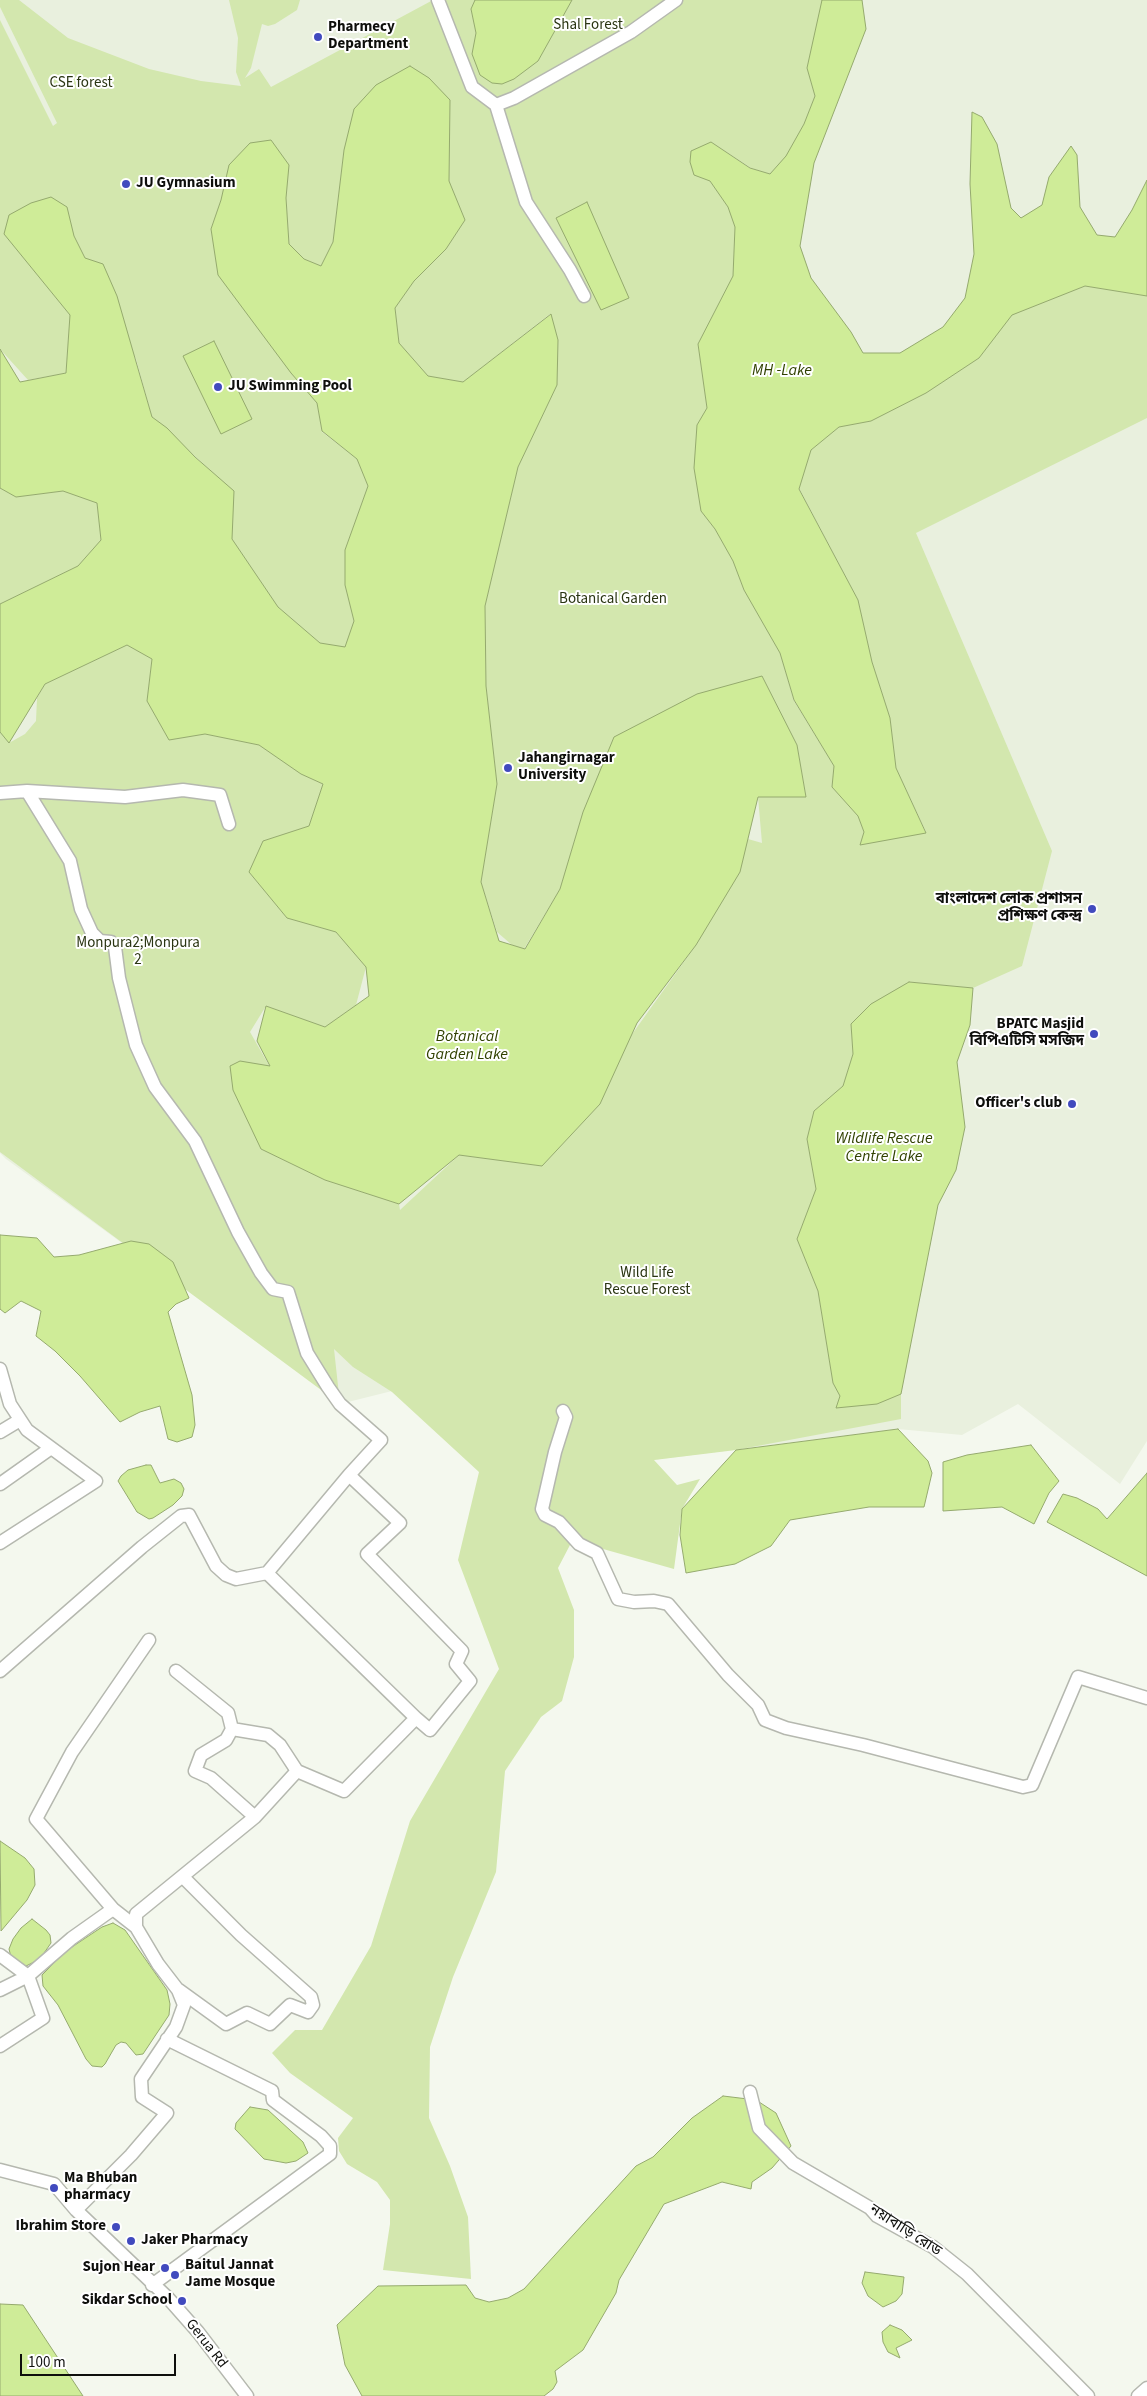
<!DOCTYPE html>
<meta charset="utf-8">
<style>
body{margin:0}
#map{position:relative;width:1147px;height:2396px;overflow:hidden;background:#f4f8ee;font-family:"Source Sans 3",sans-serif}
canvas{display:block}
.scale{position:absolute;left:20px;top:2354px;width:156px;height:22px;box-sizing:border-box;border:2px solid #0e0f0c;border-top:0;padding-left:6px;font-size:15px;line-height:18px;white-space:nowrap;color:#0e0f0c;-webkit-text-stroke:4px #fff;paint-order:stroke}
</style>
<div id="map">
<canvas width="1147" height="2396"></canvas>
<div class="scale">100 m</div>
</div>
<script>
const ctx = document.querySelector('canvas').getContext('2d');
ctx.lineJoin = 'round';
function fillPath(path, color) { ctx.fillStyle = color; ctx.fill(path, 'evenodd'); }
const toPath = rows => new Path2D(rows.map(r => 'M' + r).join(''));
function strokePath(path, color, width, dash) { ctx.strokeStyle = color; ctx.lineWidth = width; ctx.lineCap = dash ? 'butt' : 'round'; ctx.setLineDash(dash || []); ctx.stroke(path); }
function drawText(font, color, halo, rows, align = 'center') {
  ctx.font = font + ' "Source Sans 3","Noto Sans Bengali",sans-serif'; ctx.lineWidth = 4; ctx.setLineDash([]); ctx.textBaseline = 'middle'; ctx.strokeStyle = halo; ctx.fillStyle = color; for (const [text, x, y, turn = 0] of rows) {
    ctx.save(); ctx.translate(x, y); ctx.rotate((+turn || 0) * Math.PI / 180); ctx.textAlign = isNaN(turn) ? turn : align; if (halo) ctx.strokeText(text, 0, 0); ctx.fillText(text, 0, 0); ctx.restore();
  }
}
const built = toPath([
 [0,0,1147,0,1147,1441,1120,1484,1018,1404,962,1435,898,1429,654,1460,468,1372,340,1404,304,1375,6,1159,0,1153]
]);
const green = toPath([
 [0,0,19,0,68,38,149,69,201,81,241,86,236,72,238,38,229,0,300,0,297,10,275,24,268,26,262,24,251,68,245,78,259,69,271,87,433,0,475,0,471,9,476,33,474,49,514,79,538,61,572,0,823,0,807,68,815,96,804,124,785,159,770,174,751,168,711,142,710,181,728,207,735,226,733,276,698,344,707,408,697,425,701,511,715,529,733,561,744,590,780,653,794,701,834,766,832,787,858,816,864,832,860,845,926,832,896,768,890,718,872,662,858,600,799,488,811,450,839,427,871,421,926,393,979,358,1011,315,1085,286,1147,296,1147,418,916,533,1052,851,1022,966,973,988,909,982,851,1024,853,1054,843,1086,814,1111,807,1139,816,1189,797,1239,818,1291,833,1383,840,1396,901,1394,901,1419,736,1450,654,1460,677,1485,700,1479,682,1509,674,1569,596,1547,570,1545,558,1568,574,1610,574,1657,562,1701,541,1717,505,1771,496,1872,453,1977,430,2047,429,2118,450,2166,468,2217,471,2279,383,2270,390,2224,390,2200,377,2182,347,2164,339,2151,338,2138,353,2118,290,2073,272,2053,295,2030,322,2030,371,1946,410,1821,499,1669,458,1560,479,1472,392,1392,353,1367,334,1349,340,1404,0,1152,0,732,9,743,25,734,36,721,37,698,45,684,127,645,152,659,147,701,169,740,205,734,259,745,301,774,323,784,309,826,263,841,249,872,287,918,336,932,366,967,356,1005,325,1027,266,1006,250,1032,270,1067,261,1149,325,1180,399,1204,400,1210,459,1155,542,1166,600,1104,630,1037,696,945,748,839,762,843,758,797,806,796,797,745,762,676,583,812,560,889,524,949,512,945,497,932,481,882,497,784,486,686,485,606,518,467,557,385,558,340,550,314,463,382,428,376,399,343,395,308,414,281,446,249,465,220,449,181,450,100,344,150,333,242,321,266,304,259,289,244,286,198,288,165,221,200,211,229,291,373,317,403,322,432,357,459,368,486,345,550,345,585,354,621,345,648,320,643,278,607,232,539,233,491,152,417,136,359,74,236,10,241,70,315,66,373,28,380,0,349,0,20,53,126,57,123,0,7],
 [0,488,16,497,63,491,97,503,101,540,78,566,0,604]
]);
const water = toPath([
 [475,0,572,0,538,61,514,79,502,84,492,83,480,75,472,54,476,33,471,9,475,0],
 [822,0,862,0,866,29,814,163,800,246,811,278,851,332,863,353,900,353,943,327,965,298,974,254,970,184,972,112,982,117,997,144,1011,208,1021,218,1042,205,1049,177,1071,146,1077,155,1080,207,1097,235,1115,237,1132,210,1147,180,1147,296,1085,286,1012,315,979,358,926,393,871,421,839,427,811,450,799,489,858,600,872,662,890,718,896,768,926,833,860,845,864,832,858,816,832,787,834,766,794,700,780,653,744,590,733,561,715,529,701,511,694,468,697,425,707,408,698,344,733,276,735,227,728,207,710,181,694,175,690,162,691,151,711,142,750,168,770,174,786,156,804,124,815,96,807,68,822,0],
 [410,66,429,78,450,100,449,181,465,220,446,249,414,281,395,308,399,343,428,376,463,382,551,314,558,340,557,385,518,467,485,606,486,686,497,784,481,882,499,941,525,949,560,889,583,812,614,737,697,694,762,676,797,745,806,797,758,797,740,872,696,945,637,1023,600,1104,542,1166,459,1155,399,1204,325,1180,261,1149,233,1090,230,1066,240,1061,270,1066,257,1041,266,1006,325,1027,369,996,366,967,336,932,287,918,249,872,263,841,309,826,323,784,301,774,259,745,205,734,169,740,147,701,152,659,127,645,45,684,9,743,0,732,0,604,78,566,101,540,97,503,63,491,16,497,0,488,0,349,20,382,66,373,70,315,4,234,9,215,31,203,51,197,67,207,74,236,85,258,103,264,117,296,152,417,167,428,195,457,234,491,232,539,278,607,320,643,345,647,354,621,345,585,345,550,368,486,357,459,322,431,317,403,291,373,218,275,211,229,221,200,229,165,250,143,271,140,289,165,286,198,289,244,304,259,321,266,333,242,344,150,354,109,376,85,410,66],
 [587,202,629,298,601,310,556,218,587,202],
 [214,341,252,419,221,434,183,356,214,341],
 [909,982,973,988,970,1025,957,1062,965,1127,956,1170,938,1205,901,1394,877,1404,836,1408,840,1396,833,1383,818,1291,797,1239,816,1189,807,1139,814,1111,843,1086,853,1054,851,1024,871,1004,909,982],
 [0,1235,37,1238,54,1257,79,1255,131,1241,149,1244,173,1262,189,1298,176,1304,168,1312,192,1395,195,1425,192,1437,177,1442,168,1439,160,1406,140,1412,120,1422,80,1376,55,1351,36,1336,41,1311,21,1301,5,1313,0,1309,0,1235],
 [898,1429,928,1461,932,1473,924,1507,869,1507,790,1520,771,1546,735,1564,686,1573,680,1535,682,1509,736,1450,898,1429],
 [1031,1445,1059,1481,1049,1493,1034,1524,1002,1507,943,1511,943,1462,967,1455,1031,1445],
 [146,1465,151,1465,160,1483,174,1479,181,1483,184,1489,182,1496,173,1505,153,1518,149,1519,137,1512,118,1481,121,1476,128,1470,146,1465],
 [1147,1473,1147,1576,1047,1522,1063,1494,1077,1498,1098,1509,1107,1519,1147,1473],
 [0,1841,25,1858,34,1869,35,1885,27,1900,1,1931,0,1841],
 [32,1919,46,1930,50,1935,51,1943,42,1956,34,1962,26,1966,17,1965,11,1957,9,1949,13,1939,21,1928,32,1919],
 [113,1923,125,1930,167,1990,170,2004,169,2015,143,2054,136,2055,126,2043,121,2042,116,2045,105,2064,102,2067,92,2066,86,2059,58,2005,43,1986,42,1975,66,1951,102,1927,113,1923],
 [723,2096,756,2100,776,2113,791,2146,772,2168,752,2182,751,2189,722,2182,664,2204,619,2280,616,2293,583,2350,555,2371,557,2382,553,2389,544,2396,362,2396,345,2365,337,2325,378,2286,466,2285,475,2298,489,2302,508,2298,524,2289,636,2166,653,2157,692,2118,723,2096],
 [250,2107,268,2110,303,2142,308,2153,296,2161,286,2163,264,2159,235,2129,236,2123,250,2107],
 [865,2272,904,2277,902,2294,896,2301,883,2307,868,2296,862,2283,865,2272],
 [0,2304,23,2305,83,2396,0,2396,0,2304],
 [890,2325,902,2330,912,2340,896,2348,900,2358,888,2352,883,2342,882,2332,890,2325]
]);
const minor = toPath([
 [438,0,472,87,496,105,514,98,631,32,676,0],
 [496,105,526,202,570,270,584,296],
 [27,791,70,861,81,909,92,933,100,941,111,942,115,947,119,978,136,1045,155,1087,195,1141,238,1232,261,1273,273,1289,288,1292,307,1353,328,1387,340,1404,381,1440,349,1475,400,1523,367,1554,462,1651,456,1664,470,1681,430,1730,416,1718],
 [0,793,27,791,125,797,183,790,220,795,229,824],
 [0,1369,10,1404,27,1430,96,1481,0,1543],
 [563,1411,566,1417,555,1452,542,1509,545,1515,559,1522,579,1544,597,1553,618,1599,634,1602,654,1601,668,1604,728,1675,758,1705,765,1720,786,1728,863,1745,1023,1787,1032,1785,1078,1677,1147,1698],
 [0,1432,20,1420],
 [0,1484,51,1448],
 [267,1573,349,1475],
 [0,1671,142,1547,181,1516,189,1515,216,1566,226,1575,236,1579,267,1573,416,1718,344,1791,297,1771,255,1817,136,1914,136,1927,158,1964,178,1990,184,2005,176,2027,141,2079,142,2097,167,2113,131,2155,76,2210],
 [176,1671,228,1713,232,1729,226,1740,201,1755,195,1771,211,1778,255,1817],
 [232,1729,268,1735,280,1745,297,1771],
 [113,1909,36,1819,72,1752,149,1640],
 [0,1955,28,1976,0,1990],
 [179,1990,226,2024,247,2013,270,2024,290,2005,308,2012,313,2005,311,1997,241,1935,183,1877],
 [0,2046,43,2018,28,1976,72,1938,113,1909,136,1927],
 [750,2092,759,2128,793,2163,870,2208,877,2216,933,2247,967,2274,1088,2396],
 [0,2170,54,2184,76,2210,168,2298,198,2332,247,2396],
 [152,2285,330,2154,330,2146,321,2136,273,2100,272,2091,167,2039],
 [1138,2396,1147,2388]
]);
const markers = [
 [318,37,5,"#414abe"],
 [126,184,5,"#414abe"],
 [218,387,5,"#414abe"],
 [508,768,5,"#414abe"],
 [1092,909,5,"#414abe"],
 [1094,1034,5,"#414abe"],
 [1072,1104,5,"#414abe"],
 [54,2188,5,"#414abe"],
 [116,2227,5,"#414abe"],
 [131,2241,5,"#414abe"],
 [165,2268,5,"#414abe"],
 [175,2275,5,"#414abe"],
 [182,2301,5,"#414abe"]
];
const parkNames = [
 ["Shal Forest",588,26],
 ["CSE forest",81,84],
 ["Botanical Garden",613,600],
 ["Monpura2;Monpura",138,944],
 ["2",138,961],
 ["Wild Life",647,1274],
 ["Rescue Forest",647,1291]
];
const poiNames = [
 ["Pharmecy",328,28],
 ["Department",328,45],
 ["JU Gymnasium",136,184],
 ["JU Swimming Pool",228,387],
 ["Jahangirnagar",518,759],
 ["University",518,776],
 ["বাংলাদেশ লোক প্রশাসন",1082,900,"right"],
 ["প্রশিক্ষণ কেন্দ্র",1082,917,"right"],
 ["BPATC Masjid",1084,1025,"right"],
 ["বিপিএটিসি মসজিদ",1084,1042,"right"],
 ["Officer's club",1062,1104,"right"],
 ["Ma Bhuban",64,2179],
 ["pharmacy",64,2196],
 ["Ibrahim Store",106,2227,"right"],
 ["Jaker Pharmacy",141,2241],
 ["Baitul Jannat",185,2266],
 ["Jame Mosque",185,2283],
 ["Sujon Hear",155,2268,"right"],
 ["Sikdar School",172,2301,"right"]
];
const streetNames = [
 ["নয়াবাড়ি রোড",905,2231,33],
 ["Gerua Rd",206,2344,52]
];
const waterNames = [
 ["MH -Lake",782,371],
 ["Botanical",467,1037],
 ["Garden Lake",467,1055],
 ["Wildlife Rescue",884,1139],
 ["Centre Lake",884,1157]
];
fillPath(built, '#e9f0de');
fillPath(green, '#d3e7ae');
fillPath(water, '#cfec98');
strokePath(water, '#95aa6e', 1);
strokePath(minor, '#b5b8af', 15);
strokePath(minor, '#fff', 12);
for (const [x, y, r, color] of markers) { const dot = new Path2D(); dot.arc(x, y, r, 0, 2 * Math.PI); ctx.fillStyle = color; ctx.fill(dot); strokePath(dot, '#fff', 2); }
drawText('15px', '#2a3512', '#fff', parkNames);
drawText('bold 15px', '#0e0f0c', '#fff', poiNames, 'left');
drawText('15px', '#0e0f0c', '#fff', streetNames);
drawText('italic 16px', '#314100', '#fff', waterNames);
</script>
